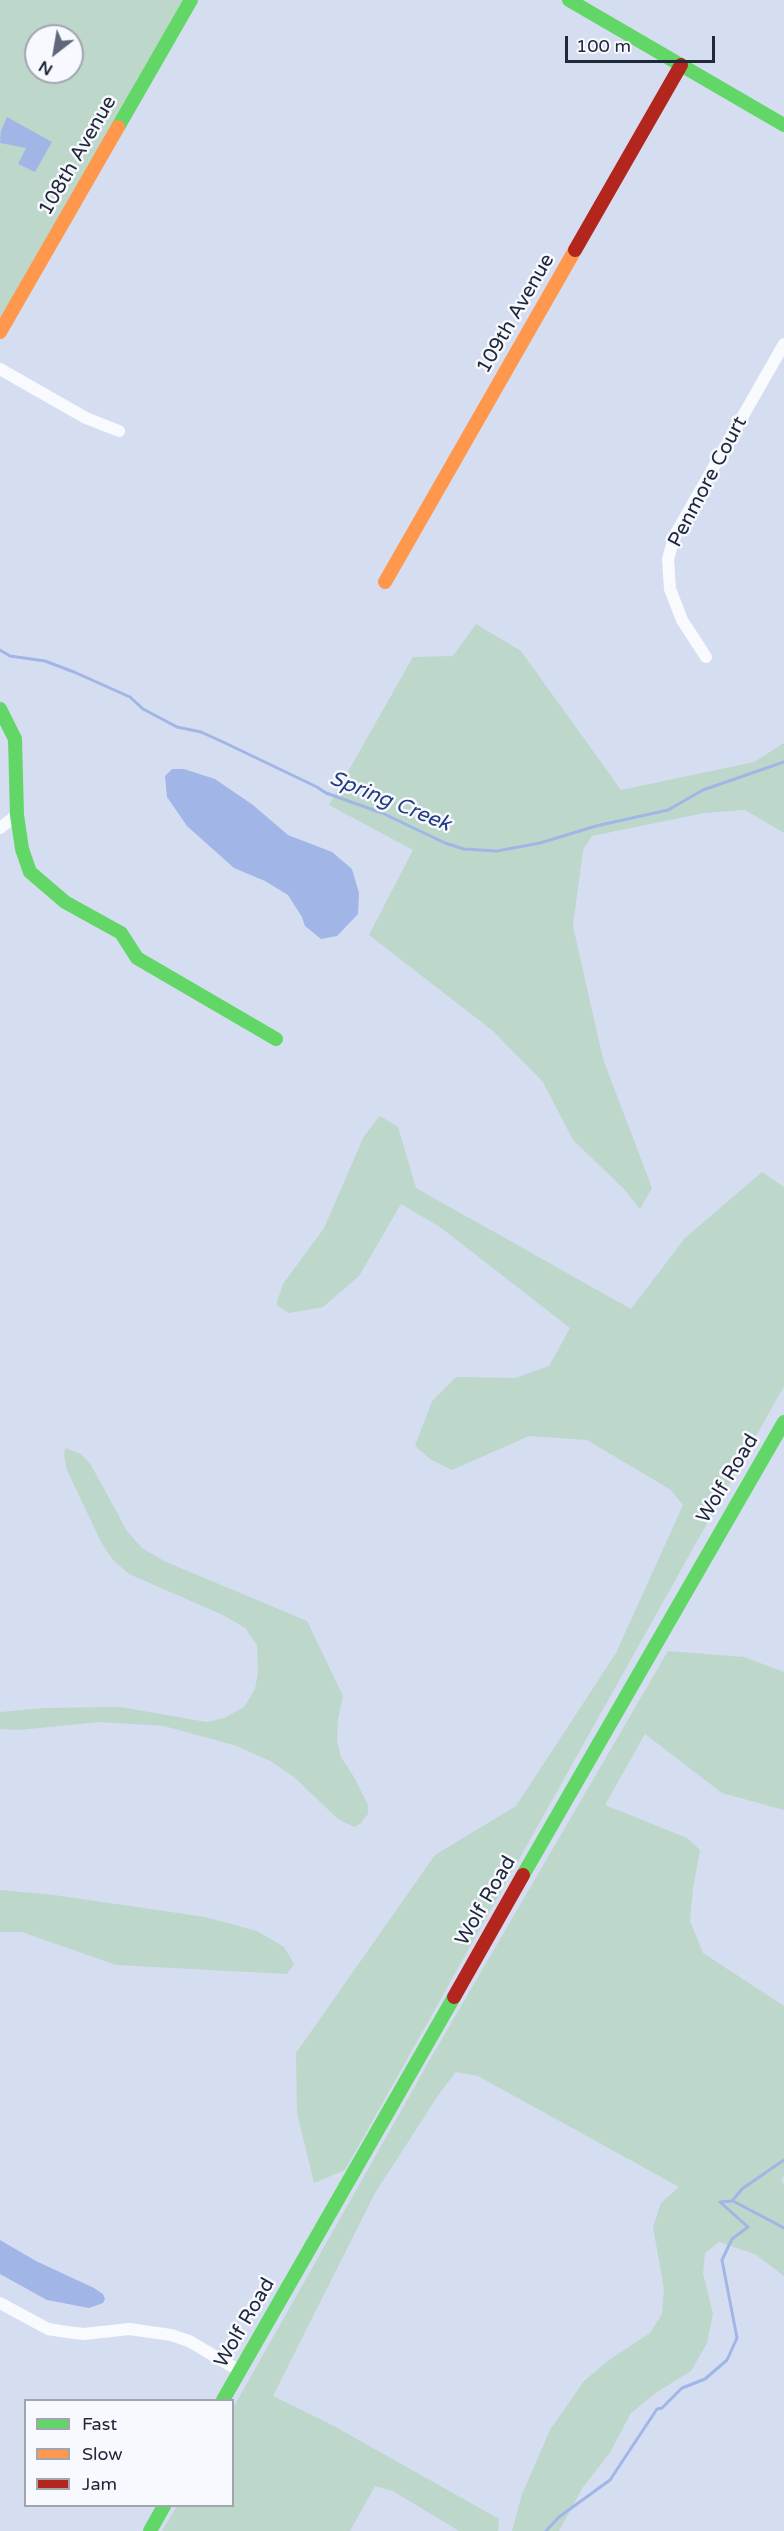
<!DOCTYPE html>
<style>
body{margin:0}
#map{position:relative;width:784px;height:2531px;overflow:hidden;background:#d5ddf1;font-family:"Varela Round",sans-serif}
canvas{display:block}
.legend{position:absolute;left:24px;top:2399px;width:210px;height:108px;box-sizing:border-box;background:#f7f9fe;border:2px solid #a1a5b0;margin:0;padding:8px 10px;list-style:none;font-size:18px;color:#21283a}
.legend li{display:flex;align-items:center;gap:12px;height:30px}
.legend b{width:30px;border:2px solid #a1a5b0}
.north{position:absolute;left:24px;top:24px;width:60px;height:60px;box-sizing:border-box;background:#f7f9fe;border:2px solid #a1a5b0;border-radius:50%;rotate:211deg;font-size:16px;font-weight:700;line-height:24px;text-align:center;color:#21283a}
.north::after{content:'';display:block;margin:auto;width:21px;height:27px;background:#60677a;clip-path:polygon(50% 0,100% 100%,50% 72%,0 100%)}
.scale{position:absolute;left:565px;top:36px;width:150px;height:27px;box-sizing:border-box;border:3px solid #21283a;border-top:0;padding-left:8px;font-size:18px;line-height:21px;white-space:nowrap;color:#21283a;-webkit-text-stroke:4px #f7f9fe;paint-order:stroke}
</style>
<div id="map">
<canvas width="784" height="2531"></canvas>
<ul class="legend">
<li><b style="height:8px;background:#63d668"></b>Fast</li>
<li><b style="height:8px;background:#ff974d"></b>Slow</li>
<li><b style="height:8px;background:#b3261e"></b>Jam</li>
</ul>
<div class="north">N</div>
<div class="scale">100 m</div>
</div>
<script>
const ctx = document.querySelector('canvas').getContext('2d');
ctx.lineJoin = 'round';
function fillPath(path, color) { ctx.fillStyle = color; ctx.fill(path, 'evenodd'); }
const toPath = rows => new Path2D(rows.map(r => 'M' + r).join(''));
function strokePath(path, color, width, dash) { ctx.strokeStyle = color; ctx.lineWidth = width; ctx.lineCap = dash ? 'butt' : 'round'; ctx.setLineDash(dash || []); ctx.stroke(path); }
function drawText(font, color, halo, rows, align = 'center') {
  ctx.font = font + ' "Varela Round",sans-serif'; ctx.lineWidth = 5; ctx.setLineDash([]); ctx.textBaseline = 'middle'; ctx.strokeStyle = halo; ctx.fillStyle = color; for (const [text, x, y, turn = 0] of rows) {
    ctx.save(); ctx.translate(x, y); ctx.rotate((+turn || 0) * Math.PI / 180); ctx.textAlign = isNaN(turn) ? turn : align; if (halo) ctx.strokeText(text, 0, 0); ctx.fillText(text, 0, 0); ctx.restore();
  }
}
const green = toPath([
 [0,0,185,0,0,323],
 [36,36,72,36,72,72,36,72],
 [476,624,521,651,621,790,754,762,784,743,784,833,745,810,704,813,592,836,583,850,573,926,603,1059,652,1188,640,1209,623,1188,573,1140,543,1082,493,1031,369,935,413,850,329,805,413,657,453,656],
 [380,1116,398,1127,416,1188,631,1309,685,1238,762,1172,784,1187,784,1386,345,2170,314,2183,297,2113,296,2053,435,1855,516,1806,616,1653,683,1505,671,1490,587,1440,529,1436,452,1470,430,1459,415,1446,432,1401,456,1377,515,1378,549,1366,570,1328,440,1227,401,1204,359,1276,323,1307,289,1313,276,1305,283,1284,324,1228,364,1136],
 [65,1448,81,1454,91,1465,127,1531,142,1548,164,1561,307,1621,343,1696,338,1719,337,1740,341,1757,354,1777,368,1805,368,1814,360,1824,354,1827,338,1819,294,1777,272,1762,237,1746,164,1726,100,1722,19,1730,0,1729,0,1712,44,1708,120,1707,207,1722,224,1718,244,1707,255,1689,258,1672,257,1645,245,1628,223,1615,129,1574,113,1560,101,1542,67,1470,64,1455],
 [668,1651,744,1657,784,1672,784,1810,722,1793,645,1734,605,1805,687,1838,700,1850,693,1888,690,1921,703,1953,784,2006,784,2175,781,2181,784,2184,784,2276,755,2254,719,2242,705,2253,703,2273,713,2314,707,2343,691,2371,657,2392,631,2413,609,2454,583,2487,559,2531,512,2531,522,2494,550,2430,584,2381,609,2360,650,2333,662,2314,664,2289,653,2227,661,2203,679,2187,478,2076,456,2072,439,2094,375,2193,273,2396,332,2425,499,2519,498,2531,459,2531,393,2491,375,2486,350,2531,162,2531,177,2506,232,2506,233,2408,432,2056],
 [0,1890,54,1895,205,1917,257,1931,284,1947,294,1964,287,1974,116,1965,22,1932,0,1932]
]);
const water = toPath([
 [7,117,52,142,35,172,18,164,26,148,0,143,1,131],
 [172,769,184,769,215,779,253,805,288,835,332,852,352,869,359,893,358,914,337,936,321,939,305,926,302,917,288,895,265,881,234,868,187,826,167,797,165,776],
 [0,2240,36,2261,94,2288,103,2294,105,2299,103,2303,89,2308,47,2300,0,2274]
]);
const stream = toPath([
 [0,650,10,656,45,661,74,672,130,697,143,709,177,727,201,732,223,742,317,787,326,793,382,813,445,843,464,849,497,851,540,843,596,826,668,810,703,790,784,762],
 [733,2201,784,2228],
 [546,2531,559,2517,610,2480,657,2409,662,2408,682,2388,705,2379,727,2360,737,2338,722,2260,732,2239,748,2227,720,2202,732,2201,742,2189,784,2160]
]);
const street = toPath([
 [0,369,86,418,119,431],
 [706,657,682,620,670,589,668,559,675,535,784,344],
 [0,828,17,815],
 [0,2303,48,2329,67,2332,84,2334,129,2329,171,2335,189,2341,240,2371]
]);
const fast = toPath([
 [569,0,784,125],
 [118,127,191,0],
 [0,709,15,739,17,815,22,849,30,872,65,902,121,933,137,958,276,1039],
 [523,1875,784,1422],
 [223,2400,454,1997],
 [150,2531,164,2506]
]);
const slow = toPath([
 [0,332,118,127],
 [385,582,575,250]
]);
const jam = toPath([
 [575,250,681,65],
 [454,1997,523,1875]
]);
const streetNames = [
 ["108th Avenue",78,156,-60],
 ["109th Avenue",516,314,-60],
 ["Penmore Court",708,482,-62],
 ["Wolf Road",728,1479,-59],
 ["Wolf Road",486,1901,-60],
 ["Wolf Road",245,2323,-60]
];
const waterNames = [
 ["Spring Creek",390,802,22]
];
fillPath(green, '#bdd8ca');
fillPath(water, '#a1b6e6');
strokePath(stream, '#a1b6e6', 3);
strokePath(street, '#f9fafd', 12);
strokePath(fast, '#63d668', 14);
strokePath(slow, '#ff974d', 14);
strokePath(jam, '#b3261e', 14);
drawText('20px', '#21283a', '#f7f9fe', streetNames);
drawText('italic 21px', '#233b83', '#f7f9fe', waterNames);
</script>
